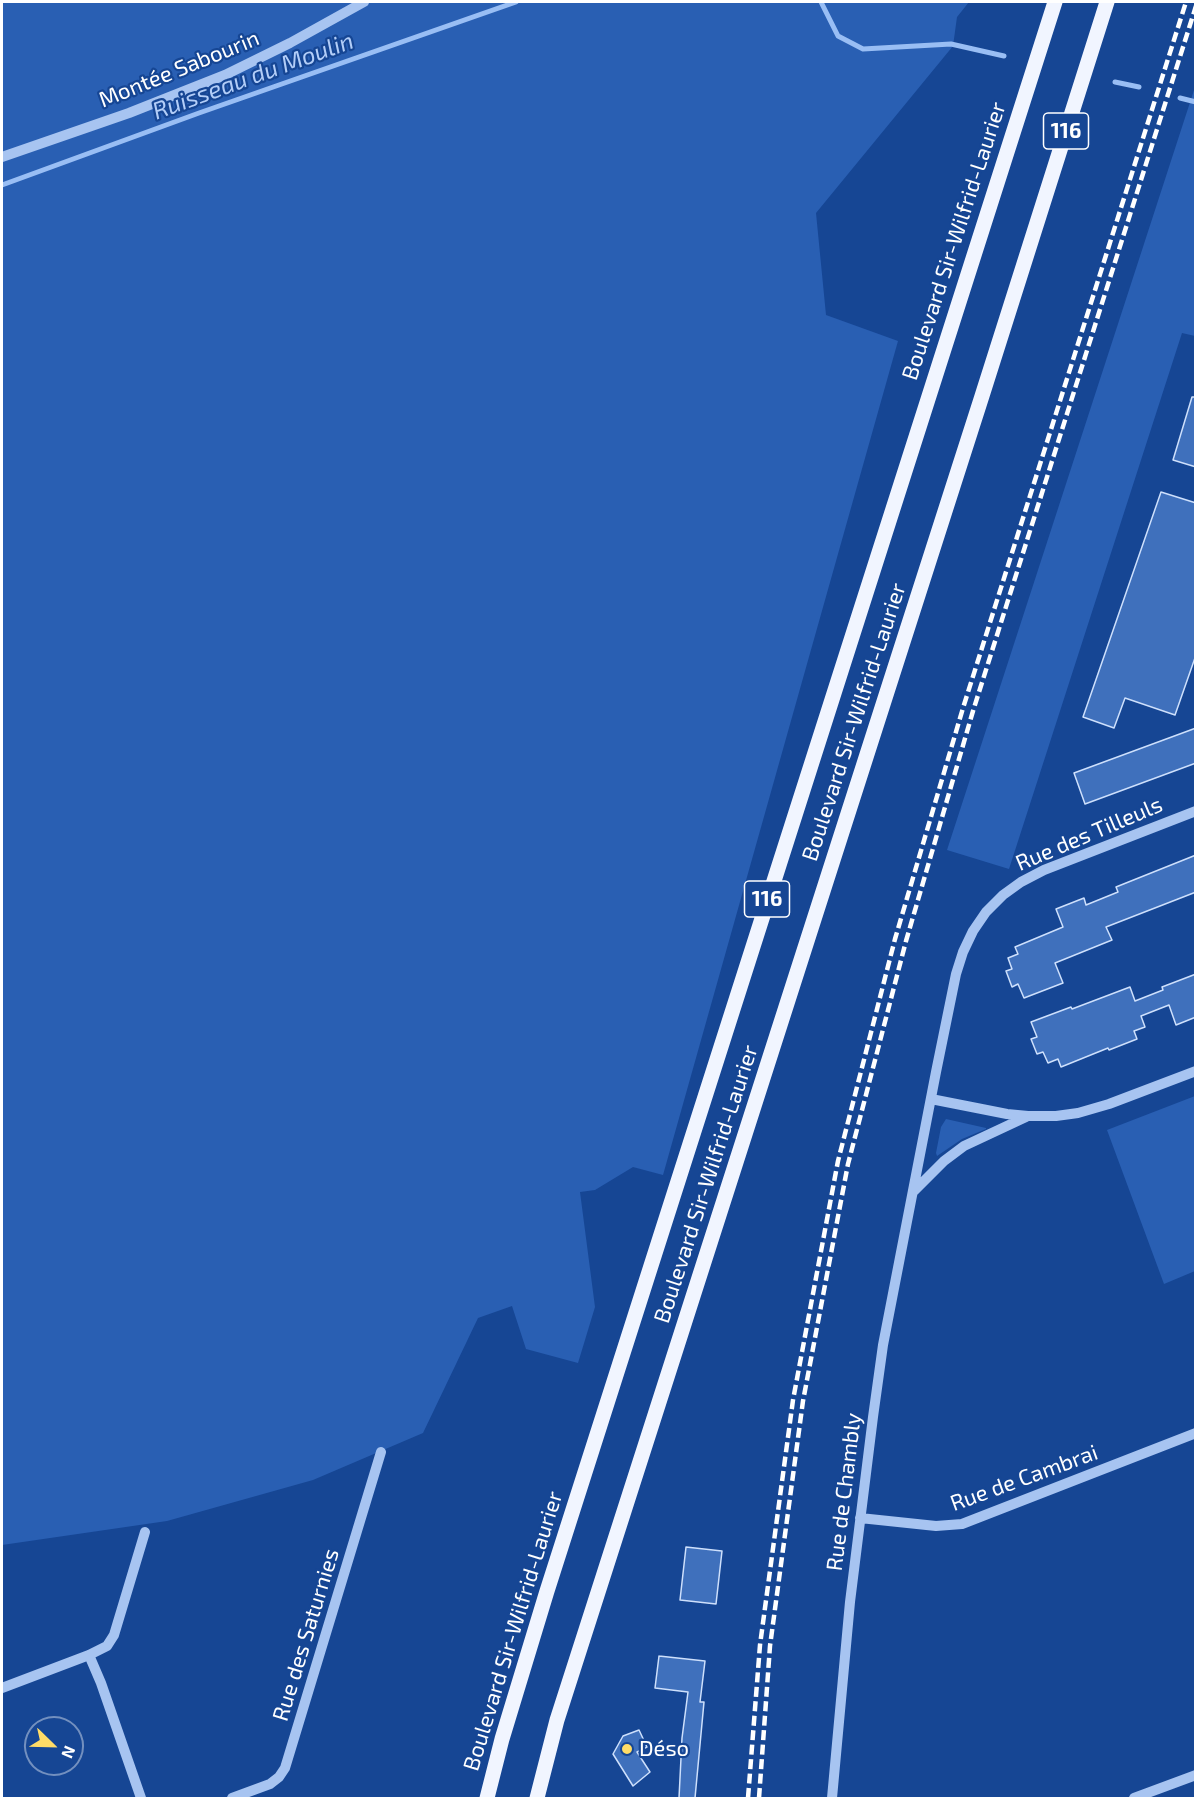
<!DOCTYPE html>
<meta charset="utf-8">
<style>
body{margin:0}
#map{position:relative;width:1197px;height:1800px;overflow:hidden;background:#164694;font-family:"Exo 2",sans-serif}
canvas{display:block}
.frame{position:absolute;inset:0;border:3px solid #fff;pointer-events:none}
.north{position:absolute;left:24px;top:1716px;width:60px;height:60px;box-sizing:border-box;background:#164694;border:2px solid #7390bf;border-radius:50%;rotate:113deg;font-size:16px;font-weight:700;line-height:24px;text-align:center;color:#fff}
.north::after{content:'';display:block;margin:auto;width:21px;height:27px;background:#ffdc67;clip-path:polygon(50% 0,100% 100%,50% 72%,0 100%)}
</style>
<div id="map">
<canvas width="1197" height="1800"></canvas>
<div class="frame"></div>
<div class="north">N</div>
</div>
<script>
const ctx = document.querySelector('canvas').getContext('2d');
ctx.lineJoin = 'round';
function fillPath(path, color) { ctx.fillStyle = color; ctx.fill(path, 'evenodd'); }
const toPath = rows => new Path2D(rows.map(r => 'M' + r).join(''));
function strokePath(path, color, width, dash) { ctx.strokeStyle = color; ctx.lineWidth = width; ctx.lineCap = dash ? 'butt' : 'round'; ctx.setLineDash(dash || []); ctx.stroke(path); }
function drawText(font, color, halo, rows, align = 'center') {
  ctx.font = font + ' "Exo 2",sans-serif'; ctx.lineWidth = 4.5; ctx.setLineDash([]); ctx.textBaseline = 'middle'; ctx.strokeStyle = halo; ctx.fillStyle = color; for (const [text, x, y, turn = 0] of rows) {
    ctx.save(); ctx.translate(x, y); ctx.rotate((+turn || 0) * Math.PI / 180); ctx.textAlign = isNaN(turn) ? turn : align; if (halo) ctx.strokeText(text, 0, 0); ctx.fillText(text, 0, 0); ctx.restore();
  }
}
const green = toPath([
 [2,2,969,2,957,17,953,46,816,213,826,315,898,341,663,1175,633,1167,595,1190,580,1192,595,1307,578,1363,526,1349,512,1306,478,1318,423,1433,313,1480,167,1521,2,1545],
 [1195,87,1195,336,1182,333,1009,869,947,850],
 [1195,1096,1195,1271,1164,1284,1107,1130],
 [946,1119,986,1128,986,1129,962,1139,937,1156,936,1153,941,1127]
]);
const stream = toPath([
 [821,2,838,36,863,49,951,44,1004,56],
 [1115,82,1139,87],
 [1180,98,1196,102],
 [2,185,199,113,516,2]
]);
const building = toPath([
 [1192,397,1196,397,1196,467,1173,460,1192,397],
 [1161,492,1196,503,1196,655,1175,715,1125,698,1114,728,1083,717,1161,492],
 [1196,728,1196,763,1085,804,1074,773,1196,728],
 [1196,855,1196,892,1106,927,1112,940,1055,963,1063,983,1024,998,1018,984,1012,987,1006,971,1012,969,1008,958,1018,954,1015,947,1063,927,1056,909,1084,898,1086,905,1118,892,1116,887,1196,855],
 [1196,974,1196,1017,1176,1025,1169,1005,1141,1016,1145,1027,1134,1031,1137,1039,1109,1050,1108,1048,1061,1067,1058,1059,1048,1063,1043,1052,1037,1054,1031,1039,1037,1037,1031,1022,1071,1007,1072,1009,1130,987,1135,1001,1163,990,1162,987,1196,974],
 [686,1547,722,1551,716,1604,680,1600,686,1547],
 [659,1656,705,1661,700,1702,704,1702,695,1798,679,1798,682,1738,688,1692,655,1688,659,1656],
 [639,1730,647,1747,637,1752,650,1772,633,1786,613,1754,623,1736,639,1730]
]);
const minor = toPath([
 [2,157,129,113,225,75,290,43,364,2],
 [931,1099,1007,1114,1028,1116,1056,1116,1078,1113,1109,1104,1196,1071],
 [913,1192,944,1161,964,1146,1026,1117],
 [860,1518,936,1526,962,1524,1196,1433],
 [89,1655,101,1683,141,1798],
 [2,1688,89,1655,107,1646,114,1635,145,1532],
 [232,1798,270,1784,279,1777,285,1768,381,1452],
 [832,1798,850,1602,873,1417,883,1345,936,1072,956,974,963,952,973,931,986,912,1003,895,1021,882,1044,870,1196,811],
 [1134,1798,1196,1775]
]);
const major = toPath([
 [487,1798,502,1739,547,1591,1055,2],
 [537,1798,557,1720,982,396,1107,2]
]);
const rail = toPath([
 [748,1798,760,1645,793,1400,838,1161,895,939,963,708,1186,2],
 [759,1798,770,1646,803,1401,848,1164,906,941,973,711,1196,6]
]);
const markers = [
 [627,1749,6,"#ffdc67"]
];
const shields = [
 [1066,131,45],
 [767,899,45]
];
const shieldNames = [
 ["116",1066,131],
 ["116",767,899]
];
const streetNames = [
 ["Montée Sabourin",179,69,-22],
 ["Boulevard Sir-Wilfrid-Laurier",954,241,-72],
 ["Boulevard Sir-Wilfrid-Laurier",854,722,-72],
 ["Rue des Tilleuls",1089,834,-23],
 ["Boulevard Sir-Wilfrid-Laurier",706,1184,-72],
 ["Rue de Cambrai",1024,1478,-20],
 ["Rue de Chambly",844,1492,-83],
 ["Boulevard Sir-Wilfrid-Laurier",513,1631,-73],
 ["Rue des Saturnies",306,1635,-73]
];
const poiNames = [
 ["Déso",639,1749]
];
const waterNames = [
 ["Ruisseau du Moulin",253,76,-20]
];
fillPath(green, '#295fb3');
strokePath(stream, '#99bef4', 5);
fillPath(building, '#3f70bc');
strokePath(building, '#cee0fc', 1.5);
strokePath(minor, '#a7c4f1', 10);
strokePath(major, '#f1f5ff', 15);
strokePath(rail, '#fff', 4.5, [10, 4.5]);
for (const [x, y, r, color] of markers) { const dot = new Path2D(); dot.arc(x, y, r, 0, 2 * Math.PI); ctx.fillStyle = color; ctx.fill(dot); strokePath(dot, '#164694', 2); }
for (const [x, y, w] of shields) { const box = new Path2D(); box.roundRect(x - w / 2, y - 18, w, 36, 4.5); ctx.fillStyle = '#164694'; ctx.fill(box); strokePath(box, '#fff', 1.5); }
drawText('bold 21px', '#fff', null, shieldNames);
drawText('22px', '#fff', '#164694', streetNames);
drawText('22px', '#fff', '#164694', poiNames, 'left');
drawText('italic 24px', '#b3cef8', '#164694', waterNames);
</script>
